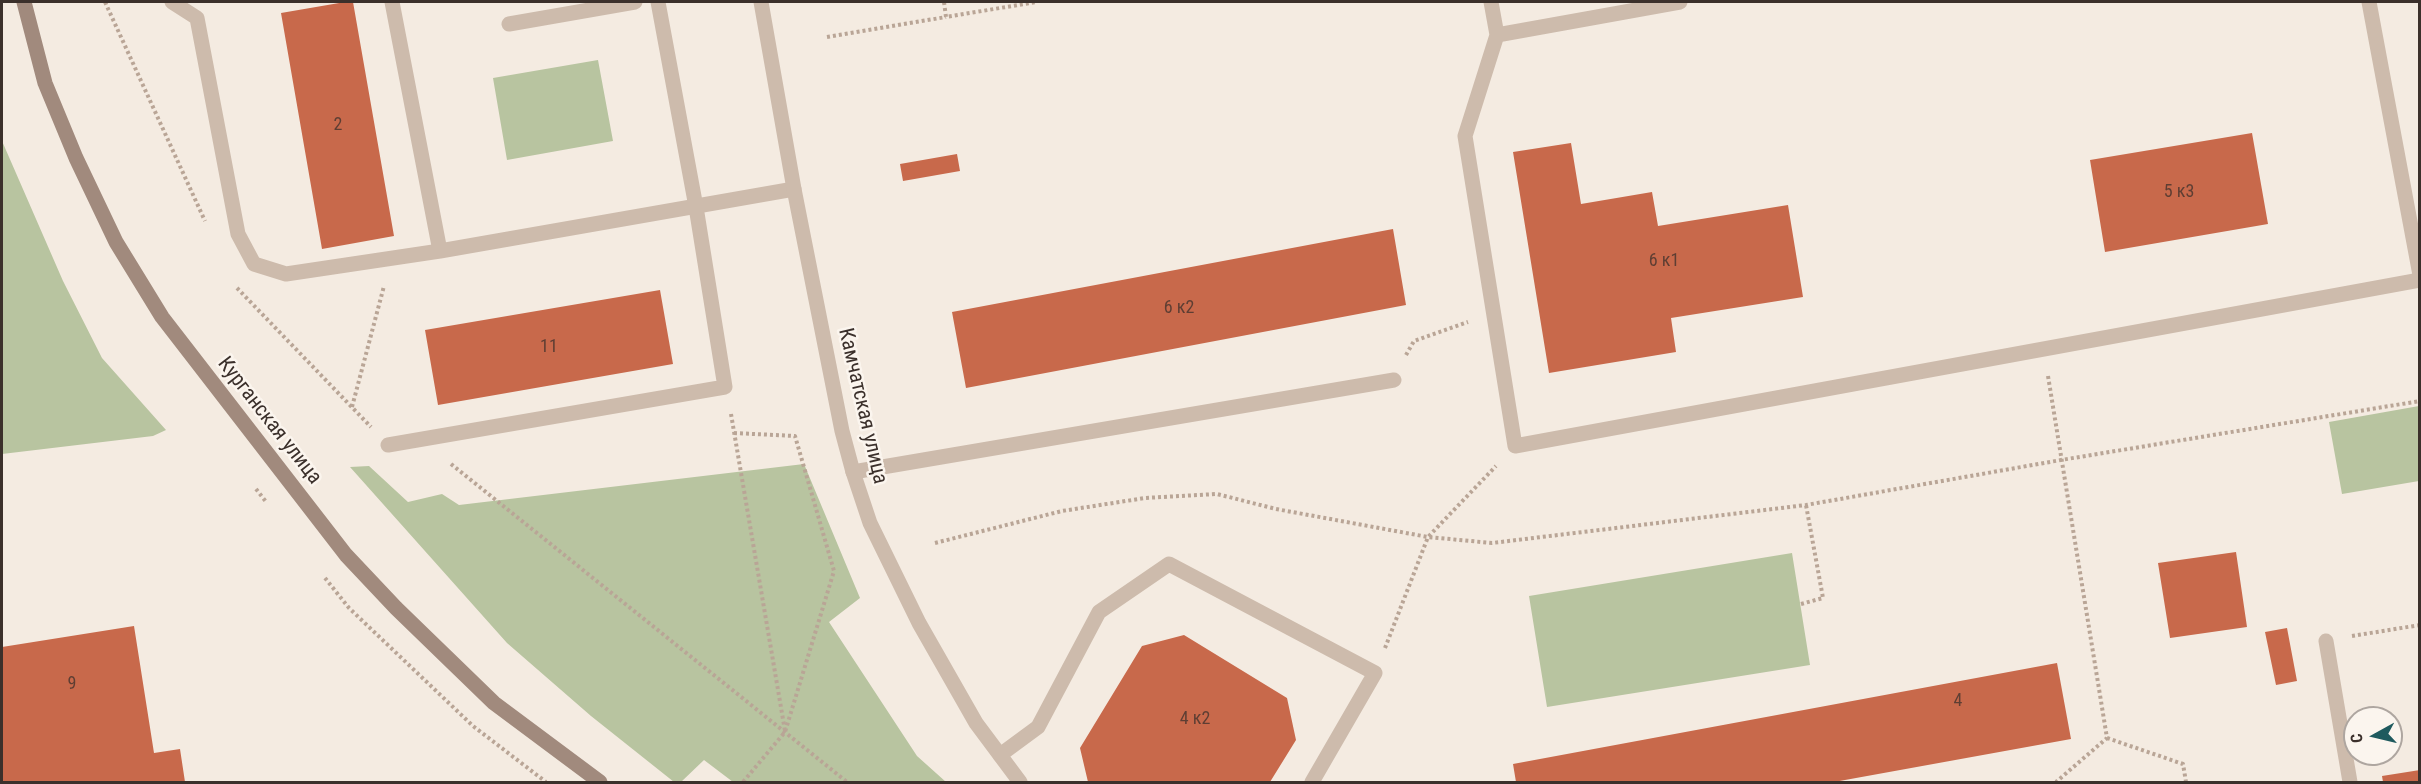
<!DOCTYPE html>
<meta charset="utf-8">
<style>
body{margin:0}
#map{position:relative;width:2421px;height:784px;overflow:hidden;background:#f4ebe1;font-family:"Roboto Condensed",sans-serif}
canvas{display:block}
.frame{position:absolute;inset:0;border:3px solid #3b302b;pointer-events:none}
.north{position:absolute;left:2343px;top:706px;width:60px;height:60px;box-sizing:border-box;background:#fbf5ee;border:2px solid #aea6a0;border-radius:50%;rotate:262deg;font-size:16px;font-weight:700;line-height:24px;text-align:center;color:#3b302b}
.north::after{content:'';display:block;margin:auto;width:21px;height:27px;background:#1f5a5e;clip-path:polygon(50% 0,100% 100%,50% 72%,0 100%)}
</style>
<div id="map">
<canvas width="2421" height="784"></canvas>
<div class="frame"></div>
<div class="north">С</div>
</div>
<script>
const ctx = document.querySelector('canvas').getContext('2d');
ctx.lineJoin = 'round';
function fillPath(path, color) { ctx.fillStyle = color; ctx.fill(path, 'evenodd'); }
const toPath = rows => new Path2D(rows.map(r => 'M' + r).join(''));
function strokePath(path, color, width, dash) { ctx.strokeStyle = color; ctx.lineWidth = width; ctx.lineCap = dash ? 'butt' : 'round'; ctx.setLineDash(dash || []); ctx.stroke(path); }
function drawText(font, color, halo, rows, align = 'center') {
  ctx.font = font + ' "Roboto Condensed",sans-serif'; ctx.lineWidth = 5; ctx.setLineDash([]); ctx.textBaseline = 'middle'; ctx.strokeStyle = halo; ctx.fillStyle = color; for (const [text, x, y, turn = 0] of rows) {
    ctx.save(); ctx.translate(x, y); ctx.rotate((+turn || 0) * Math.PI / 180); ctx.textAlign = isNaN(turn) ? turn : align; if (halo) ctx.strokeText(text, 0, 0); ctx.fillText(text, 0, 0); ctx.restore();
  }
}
const green = toPath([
 [598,60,613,141,507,160,493,78],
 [2,141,63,281,102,358,166,430,153,436,2,454],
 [2419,406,2419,481,2342,494,2329,422],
 [804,464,860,598,829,622,917,756,946,782,733,782,704,760,681,782,674,782,591,716,507,643,350,467,369,466,408,502,442,494,459,505],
 [1792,553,1810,665,1547,707,1529,596]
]);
const building = toPath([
 [345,2,353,2,394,236,322,249,281,13],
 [2252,133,2268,224,2105,252,2090,160],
 [1571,143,1581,204,1652,192,1658,226,1788,205,1803,297,1671,318,1676,352,1549,373,1513,152],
 [957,154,960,171,903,181,900,164],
 [1393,229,1406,305,966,388,952,312],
 [660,290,673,364,438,405,425,330],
 [2236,552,2247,627,2170,638,2158,563],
 [134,626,154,753,180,749,185,782,2,782,2,647],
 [2287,628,2297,681,2276,685,2265,632],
 [1184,635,1287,698,1296,740,1270,782,1088,782,1080,748,1142,646],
 [2057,663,2071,739,1834,782,1516,782,1513,764],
 [2420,770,2420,782,2383,782,2382,776]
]);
const path = toPath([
 [105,2,205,221],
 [944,2,946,17,1036,2],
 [827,37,946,17],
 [237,288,371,427],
 [1406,355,1414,341,1468,322],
 [2048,376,2107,738,2056,782],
 [352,407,384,286],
 [731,414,785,731],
 [734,433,795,436,834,571,785,732,743,782],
 [451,464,847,782],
 [256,489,267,503],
 [935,543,1062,511,1145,498,1217,494,1276,509,1428,537,1492,543,1806,505,2061,460,2420,401],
 [325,578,349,608,473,726,546,782],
 [1801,604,1823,598,1806,505],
 [2352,636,2420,625],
 [1385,648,1428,537,1496,466],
 [2107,738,2183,764,2186,782]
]);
const lane = toPath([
 [172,2,197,18,238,234,254,264,286,274,440,251,794,189],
 [392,2,440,251],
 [1491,2,1497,35],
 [1680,2,1497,35,1465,136,1515,446,2420,280],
 [2369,2,2420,275],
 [509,24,635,2],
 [388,445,725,387,696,207,658,2],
 [853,472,1394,380],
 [2326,641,2350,782],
 [1000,755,1038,727,1099,612,1169,564,1375,673,1312,782]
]);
const street = toPath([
 [761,2,794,189,842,431,853,472,870,523,919,623,976,723,1020,782]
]);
const secondary = toPath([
 [24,2,45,83,76,158,116,242,162,317,346,555,396,608,494,703,600,782]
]);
const numberNames = [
 ["2",338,125],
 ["5 к3",2179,192],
 ["6 к1",1664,261],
 ["6 к2",1179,308],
 ["11",549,347],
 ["9",72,684],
 ["4",1958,701],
 ["4 к2",1195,719]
];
const streetNames = [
 ["Камчатская улица",862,406,77],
 ["Курганская улица",269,421,52]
];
fillPath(green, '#b8c4a0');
fillPath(building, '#c8694b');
strokePath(path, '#b9a596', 4, [3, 3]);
strokePath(lane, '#cdbbac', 15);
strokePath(street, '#cdbbac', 15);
strokePath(secondary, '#a18a7d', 15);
drawText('18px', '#5e3e33', null, numberNames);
drawText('21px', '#3b302b', '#fbf5ee', streetNames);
</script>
